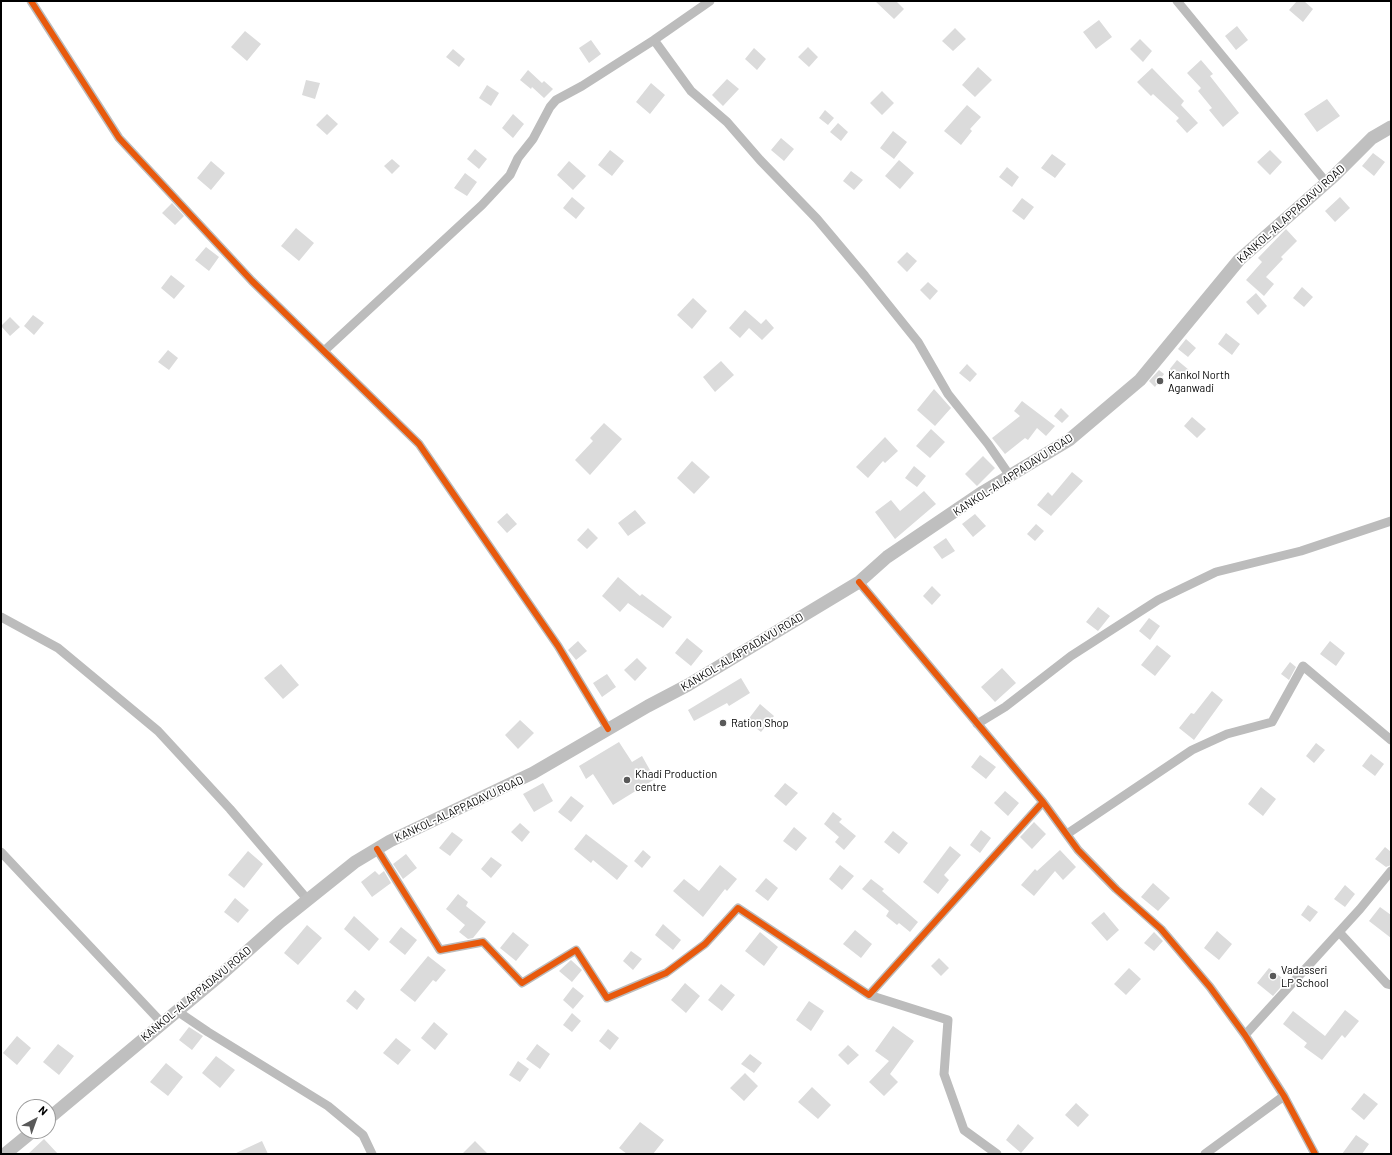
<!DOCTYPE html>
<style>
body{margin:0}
#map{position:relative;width:1392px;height:1155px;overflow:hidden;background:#fff;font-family:Barlow,sans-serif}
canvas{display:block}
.frame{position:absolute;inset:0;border:2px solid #000;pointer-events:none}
.north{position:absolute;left:16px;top:1099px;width:40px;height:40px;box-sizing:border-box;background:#fff;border:1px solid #999;border-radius:50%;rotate:41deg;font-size:11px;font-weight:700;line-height:16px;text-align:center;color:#000}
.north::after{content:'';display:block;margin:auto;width:14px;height:18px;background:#595959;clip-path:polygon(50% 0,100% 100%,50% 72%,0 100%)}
</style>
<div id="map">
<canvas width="1392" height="1155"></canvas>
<div class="frame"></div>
<div class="north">N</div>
</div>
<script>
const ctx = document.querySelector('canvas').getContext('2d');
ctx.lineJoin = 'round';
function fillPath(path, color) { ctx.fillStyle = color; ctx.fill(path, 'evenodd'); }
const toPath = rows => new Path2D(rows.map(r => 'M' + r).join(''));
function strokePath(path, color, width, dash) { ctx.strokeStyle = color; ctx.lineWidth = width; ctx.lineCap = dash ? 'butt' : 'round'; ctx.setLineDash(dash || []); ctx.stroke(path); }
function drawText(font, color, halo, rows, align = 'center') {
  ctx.font = font + ' Barlow,sans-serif'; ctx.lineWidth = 3.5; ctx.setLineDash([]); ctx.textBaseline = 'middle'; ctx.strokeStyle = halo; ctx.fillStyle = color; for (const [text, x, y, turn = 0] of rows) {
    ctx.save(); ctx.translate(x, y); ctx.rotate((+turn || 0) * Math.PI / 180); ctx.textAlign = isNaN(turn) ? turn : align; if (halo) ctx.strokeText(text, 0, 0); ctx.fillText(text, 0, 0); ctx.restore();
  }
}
const building = toPath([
 [875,1,896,1,904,9,894,19],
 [1297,1,1304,1,1313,9,1303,22,1289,10],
 [1099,20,1112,37,1096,49,1083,32],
 [1237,26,1248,40,1236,50,1225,36],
 [955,28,966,39,953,51,942,41],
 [245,31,261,44,247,61,231,47],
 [1140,39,1152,51,1143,62,1130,49],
 [591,40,601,54,589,63,579,48],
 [808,47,818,57,809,67,798,57],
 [754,48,766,59,757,70,745,59],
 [453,49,465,59,459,67,446,57],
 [1201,60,1213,74,1210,76,1239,113,1223,127,1209,110,1212,108,1198,91,1201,88,1187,73],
 [978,67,992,80,975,97,962,85],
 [1152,68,1184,101,1181,105,1198,123,1187,133,1176,121,1179,118,1153,94,1151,96,1137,82],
 [528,70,542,83,544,81,553,89,544,98,532,87,531,89,520,80],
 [727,79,739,89,723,106,712,95],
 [306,80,320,83,315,99,302,95],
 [651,83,665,95,650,114,636,102],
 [487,85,499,93,491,106,479,98],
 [882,91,894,103,882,115,870,103],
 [1327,99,1340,116,1317,132,1304,114],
 [967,105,981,117,970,129,972,131,961,145,944,131],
 [825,110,834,118,828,125,819,118],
 [327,114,338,124,327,135,316,125],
 [513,114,524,124,513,138,502,128],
 [838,123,848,132,841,141,830,132],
 [893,131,907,142,894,159,880,148],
 [781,138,794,149,784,161,771,150],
 [475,149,487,159,479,169,467,159],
 [610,150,624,161,612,176,598,165],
 [1270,150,1282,162,1270,175,1257,162],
 [1373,153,1385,162,1374,176,1362,166],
 [1052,154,1066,164,1055,178,1041,168],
 [392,159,400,166,392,174,384,166],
 [899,160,914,173,900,189,885,176],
 [211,161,225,173,211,190,197,178],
 [569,161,586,176,573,190,557,175],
 [1007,167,1019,177,1012,187,999,177],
 [851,171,863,180,854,190,843,181],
 [465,173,477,182,467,196,454,188],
 [572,197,585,208,576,219,563,208],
 [1340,197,1350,208,1335,222,1325,211],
 [1022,198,1034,207,1024,220,1012,211],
 [172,203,184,216,175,225,162,213],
 [296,228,314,243,299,261,281,246],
 [1286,229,1297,241,1281,257,1283,259,1266,277,1274,284,1264,296,1246,280,1262,262,1258,258],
 [206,247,219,257,209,271,195,260],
 [907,252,917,261,907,272,897,262],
 [171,275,185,286,174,299,161,288],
 [928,282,938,291,930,300,920,290],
 [1302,287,1313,297,1304,307,1293,298],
 [1256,293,1267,306,1258,315,1246,302],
 [693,298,707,311,692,329,677,315],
 [745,310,761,324,766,319,774,328,762,340,749,328,740,338,729,328],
 [33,315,44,323,34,335,24,326],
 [10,317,20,327,10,336,1,326],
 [1226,333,1240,344,1232,355,1218,344],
 [1186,339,1196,348,1188,357,1178,349],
 [168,350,178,358,169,370,158,362],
 [1177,360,1189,370,1181,380,1169,370],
 [721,361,734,375,715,392,703,377],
 [967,364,977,374,970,382,959,373],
 [1159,370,1164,374,1155,387,1149,381],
 [934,389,951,408,935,426,917,410],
 [1022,401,1055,426,1046,436,1037,428,1028,440,1025,438,1005,454,992,438,1020,416,1014,411],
 [1061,408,1069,416,1062,423,1054,416],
 [1192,417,1206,429,1197,438,1184,426],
 [604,423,622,439,590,475,575,460,593,441,590,438],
 [931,429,945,442,930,458,916,446],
 [885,437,898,451,885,463,883,461,868,478,856,467],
 [983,456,995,468,977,486,965,474],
 [692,461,710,477,694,494,677,478],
 [914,466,926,476,917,487,905,478],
 [1072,472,1083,481,1051,516,1037,505,1048,492,1052,496],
 [924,491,936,504,895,539,875,512,891,500,900,511],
 [635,510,646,523,628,536,618,523],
 [507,513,517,524,507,533,497,522],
 [975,514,986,526,973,537,962,524],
 [1036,524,1044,531,1035,541,1027,534],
 [588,528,598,538,587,549,577,540],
 [946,538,955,551,942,559,933,547],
 [618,577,640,596,642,594,672,617,663,628,628,603,620,612,602,596],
 [932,586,941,595,932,605,923,596],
 [1098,607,1110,616,1098,631,1086,622],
 [1149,618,1160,626,1150,640,1139,631],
 [687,638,703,651,691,666,675,653],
 [578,641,587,651,576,660,568,650],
 [1330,641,1345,653,1336,666,1320,654],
 [1157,645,1171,656,1155,676,1141,665],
 [637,658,647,668,635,681,624,670],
 [1290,662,1296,667,1289,680,1281,674],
 [281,664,299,685,283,699,264,678],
 [1002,668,1016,683,995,702,981,687],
 [607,674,616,687,602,697,593,683],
 [741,678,750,693,729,706,727,703,694,721,688,710],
 [1212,691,1223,700,1194,740,1179,728,1191,713,1194,714],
 [760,704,774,716,761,732,747,721],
 [520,720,534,733,518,749,505,735],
 [619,742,632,762,642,756,655,779,613,805,593,774,586,779,579,766],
 [1316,743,1325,750,1314,763,1306,756],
 [1371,754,1384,764,1375,776,1362,766],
 [980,755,996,767,986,779,971,767],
 [543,783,553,801,534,812,523,794],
 [785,783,798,793,786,806,774,796],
 [1261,787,1276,799,1263,816,1248,804],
 [1005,791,1019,803,1008,816,994,803],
 [571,796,584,806,571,822,558,812],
 [833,812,842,819,839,822,856,836,844,850,835,842,839,837,824,824],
 [1034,822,1046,834,1032,849,1020,837],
 [520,823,530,832,522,842,511,832],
 [794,827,807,838,796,851,783,841],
 [981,830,991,838,980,853,970,845],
 [893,831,908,843,899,854,884,842],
 [452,832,463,840,450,856,439,848],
 [586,834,628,866,617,880,593,860,591,863,574,849],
 [950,846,961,855,944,875,949,880,938,894,923,882],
 [1385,847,1391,852,1391,865,1386,867,1375,859],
 [643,850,651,857,642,868,634,861],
 [1060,850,1076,867,1063,880,1055,871,1034,896,1021,885,1035,869,1037,871],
 [248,851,263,864,244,888,228,875],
 [406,854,417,868,403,879,393,864],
 [491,857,502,865,491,878,481,869],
 [720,865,737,879,727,891,725,889,703,917,673,891,684,879,699,891],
 [840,865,854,876,842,890,829,879],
 [375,871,379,875,384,871,391,883,372,897,361,882],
 [766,878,778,888,768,901,755,891],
 [871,879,884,889,882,891,918,922,910,932,899,923,897,925,886,916,889,911,862,889],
 [1153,883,1170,898,1158,911,1141,897],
 [1345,885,1355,894,1345,907,1334,899],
 [458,894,468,902,466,906,486,922,473,938,468,939,459,932,465,925,446,909],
 [235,898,249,910,238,923,224,912],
 [1308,905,1318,912,1310,922,1301,915],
 [1380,907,1391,915,1391,938,1369,921],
 [1104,912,1119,930,1107,941,1091,923],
 [354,916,379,939,369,951,344,929],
 [663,924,681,940,673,950,655,935],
 [307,925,322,938,298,965,284,953],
 [401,927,417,940,405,955,389,942],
 [855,930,872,944,861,958,843,944],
 [1217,931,1232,944,1219,960,1204,948],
 [513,932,529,945,516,961,500,948],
 [760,932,778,947,764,966,745,951],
 [1154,932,1163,941,1154,951,1144,943],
 [631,951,642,959,633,970,623,961],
 [428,956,446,970,436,982,433,980,415,1002,400,990],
 [939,958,949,968,941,976,931,966],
 [571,960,582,970,572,982,559,971],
 [1129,968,1141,979,1126,995,1114,984],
 [1269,968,1286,981,1273,996,1257,983],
 [685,983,700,996,686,1013,671,1000],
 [721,984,735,995,722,1011,708,1000],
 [573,987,584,996,573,1009,563,1000],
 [355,990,365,999,357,1010,346,1001],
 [809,1001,824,1011,811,1031,796,1020],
 [1345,1010,1359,1021,1345,1038,1342,1035,1322,1060,1304,1047,1307,1043,1283,1024,1293,1011,1325,1036],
 [572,1013,581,1021,572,1032,563,1025],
 [434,1022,448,1034,435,1050,421,1038],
 [893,1026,914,1041,890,1074,898,1082,884,1096,869,1082,889,1061,875,1051],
 [189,1027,203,1036,192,1050,179,1040],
 [608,1029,619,1038,610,1050,599,1041],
 [17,1036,31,1048,17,1065,3,1053],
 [396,1038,411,1050,398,1065,383,1053],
 [58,1044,74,1056,59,1075,43,1062],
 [537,1044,550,1054,540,1069,526,1059],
 [848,1045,859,1055,848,1065,838,1055],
 [750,1054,762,1063,754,1073,741,1064],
 [216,1056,235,1070,220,1088,202,1073],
 [518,1061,529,1069,520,1082,509,1075],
 [166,1063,183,1077,168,1096,150,1082],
 [745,1073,758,1086,744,1101,730,1088],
 [812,1087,831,1105,818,1119,798,1102],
 [1364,1093,1378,1104,1364,1120,1351,1109],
 [1076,1103,1089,1115,1078,1127,1065,1115],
 [640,1122,664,1140,653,1154,627,1154,619,1148],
 [1018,1124,1034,1138,1021,1153,1006,1140],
 [1356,1135,1369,1144,1362,1154,1342,1154],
 [44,1139,58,1154,28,1154],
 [262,1141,268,1154,234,1154],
 [475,1141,488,1154,462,1154]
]);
const minor = toPath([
 [31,1,119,138,252,281,419,444,558,646,608,729],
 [710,1,654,40,691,91,727,122,760,160,817,219,865,276,918,342,948,394,988,444,1010,476],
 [1177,1,1326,182],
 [324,351,482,205,510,175,518,158,533,139,550,107,556,100,582,86,654,40],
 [859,582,1043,802,1078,850,1116,889,1161,929,1210,987,1245,1035,1284,1096,1315,1154],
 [1,617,58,648,158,731,230,809,307,899],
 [977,724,1005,707,1071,656,1158,600,1216,572,1301,551,1391,521],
 [1067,834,1192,750,1227,734,1272,722,1303,666,1391,740],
 [377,849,440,950,483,942,522,983,576,950,607,998,666,973,705,944,738,908,869,995,1043,802],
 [1,852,162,1023],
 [1339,932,1387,984,1391,985],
 [869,995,948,1020,944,1074,964,1130,997,1154],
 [177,1011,208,1032,328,1106,363,1135,372,1154],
 [1245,1035,1360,909,1391,871],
 [1205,1154,1284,1096]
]);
const secondary = toPath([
 [48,1119,224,972,280,922,355,862,390,841,533,773,648,706,688,685,859,582,887,557,983,492,1069,440,1140,380,1239,260,1334,176,1372,138,1391,127],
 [5,1154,33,1131]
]);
const cycleway = toPath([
 [31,1,119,138,252,281,419,444,558,646,608,729],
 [859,582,1043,802,1078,850,1116,889,1161,929,1210,987,1245,1035,1284,1096,1315,1154],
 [377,849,440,950,483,942,522,983,576,950,607,998,666,973,705,944,738,908,869,995,1043,802]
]);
const markers = [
 [1160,381,4,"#595959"],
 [723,723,4,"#595959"],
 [627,780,4,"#595959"],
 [1273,976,4,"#595959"]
];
const streetNames = [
 ["KANKOL-ALAPPADAVU ROAD",1291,214,-42],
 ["KANKOL-ALAPPADAVU ROAD",1013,475,-33],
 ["KANKOL-ALAPPADAVU ROAD",742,652,-31],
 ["KANKOL-ALAPPADAVU ROAD",459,809,-25],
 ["KANKOL-ALAPPADAVU ROAD",196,994,-40]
];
const poiNames = [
 ["Kankol North",1168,375],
 ["Aganwadi",1168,388],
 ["Ration Shop",731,723],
 ["Khadi Production",635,774],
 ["centre",635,787],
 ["Vadasseri",1281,970],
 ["LP School",1281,983]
];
fillPath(building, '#dbdbdb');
strokePath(minor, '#bcbcbc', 9);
strokePath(secondary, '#bfbfbf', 13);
strokePath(cycleway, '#e8590c', 6);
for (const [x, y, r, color] of markers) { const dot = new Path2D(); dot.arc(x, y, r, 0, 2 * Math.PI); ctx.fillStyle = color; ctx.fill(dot); strokePath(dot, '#fff', 1.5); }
drawText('11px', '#000', '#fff', streetNames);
drawText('11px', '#000', '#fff', poiNames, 'left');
</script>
